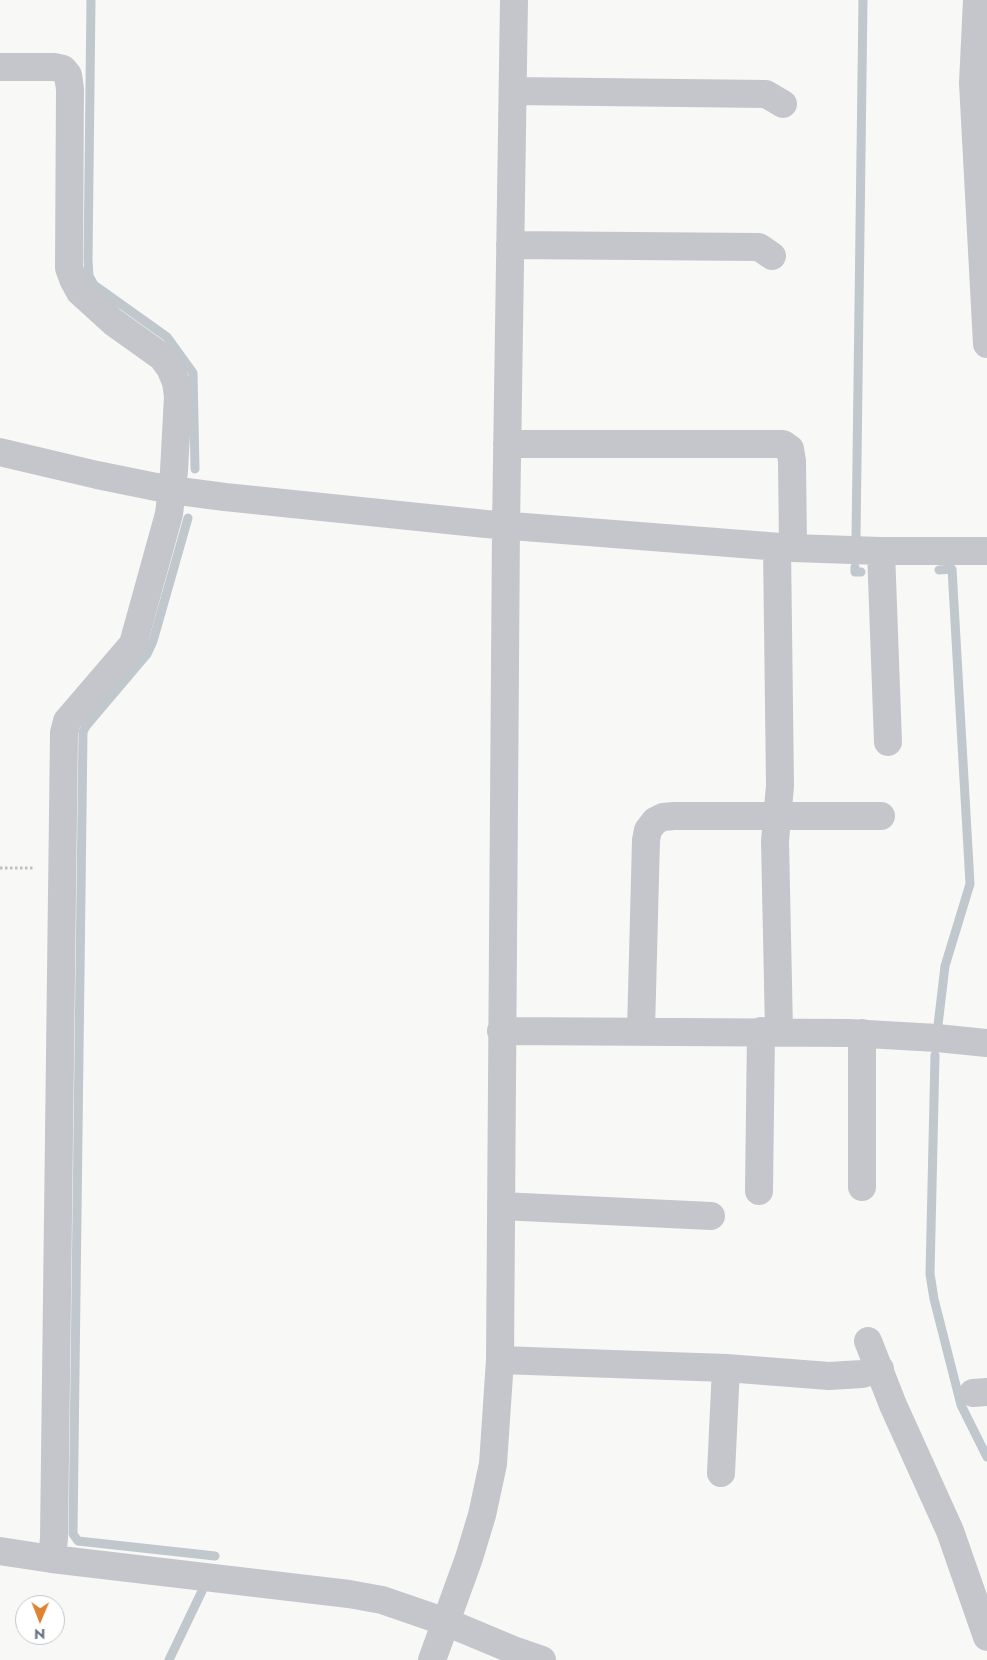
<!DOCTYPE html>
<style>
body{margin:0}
#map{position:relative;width:987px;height:1660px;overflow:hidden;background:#f8f8f6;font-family:Jost,sans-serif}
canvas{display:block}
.north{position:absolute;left:15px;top:1595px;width:50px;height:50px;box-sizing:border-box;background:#fff;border:1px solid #c3c7cf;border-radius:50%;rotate:181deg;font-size:14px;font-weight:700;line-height:20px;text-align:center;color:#687286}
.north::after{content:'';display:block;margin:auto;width:18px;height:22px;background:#dd8331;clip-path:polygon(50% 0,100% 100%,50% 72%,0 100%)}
</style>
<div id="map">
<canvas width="987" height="1660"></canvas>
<div class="north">N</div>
</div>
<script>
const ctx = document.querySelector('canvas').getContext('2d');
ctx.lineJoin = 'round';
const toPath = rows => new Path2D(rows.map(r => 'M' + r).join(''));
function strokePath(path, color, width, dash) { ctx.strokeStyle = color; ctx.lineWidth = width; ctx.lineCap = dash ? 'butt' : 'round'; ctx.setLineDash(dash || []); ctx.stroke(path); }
const stream = toPath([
 [91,0,88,260,89,276,94,285,167,337,193,373,195,469],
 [188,518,153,641,147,654,86,726,83,732,73,1534,78,1541,215,1556],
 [856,536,863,0],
 [855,567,855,572,861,572],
 [938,1025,945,966,970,884,952,569,939,570],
 [935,1055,930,1274,934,1299,961,1405,987,1457],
 [169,1660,202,1591]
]);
const path = toPath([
 [0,868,34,868]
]);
const minor = toPath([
 [977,0,973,83,987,344],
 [0,67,54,67,63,69,68,75,70,89,69,268,73,279,80,292,113,322,162,357,170,368,176,382,178,396,174,471,169,514,133,644,67,721,64,733,54,1538,52,1559],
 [514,91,766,94,783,104],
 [510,245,759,247,772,256],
 [507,444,783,444,790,449,792,461,793,548],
 [0,452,97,475,171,490,225,497,486,524,793,548,881,551,987,551],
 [777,547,780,786,775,841,779,1031],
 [881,551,888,742],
 [501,1031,849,1033,937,1038,987,1043],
 [641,1031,646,840,648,830,655,821,663,817,674,816,881,816],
 [862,1033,862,1187],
 [759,1191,761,1031],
 [501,1206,711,1216],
 [868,1341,893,1405,950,1531,987,1637],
 [500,1360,726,1368,829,1376,862,1374,880,1369],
 [973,1393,987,1392],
 [721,1473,726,1368],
 [0,1551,52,1559,349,1594,382,1600,446,1622,513,1650,542,1660],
 [432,1660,469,1558,482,1515,493,1464,500,1360,506,526,514,0]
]);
strokePath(stream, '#c0c7cd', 9);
strokePath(path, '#bebfc2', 3, [2.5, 2.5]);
strokePath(minor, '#c4c6cb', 28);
</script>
